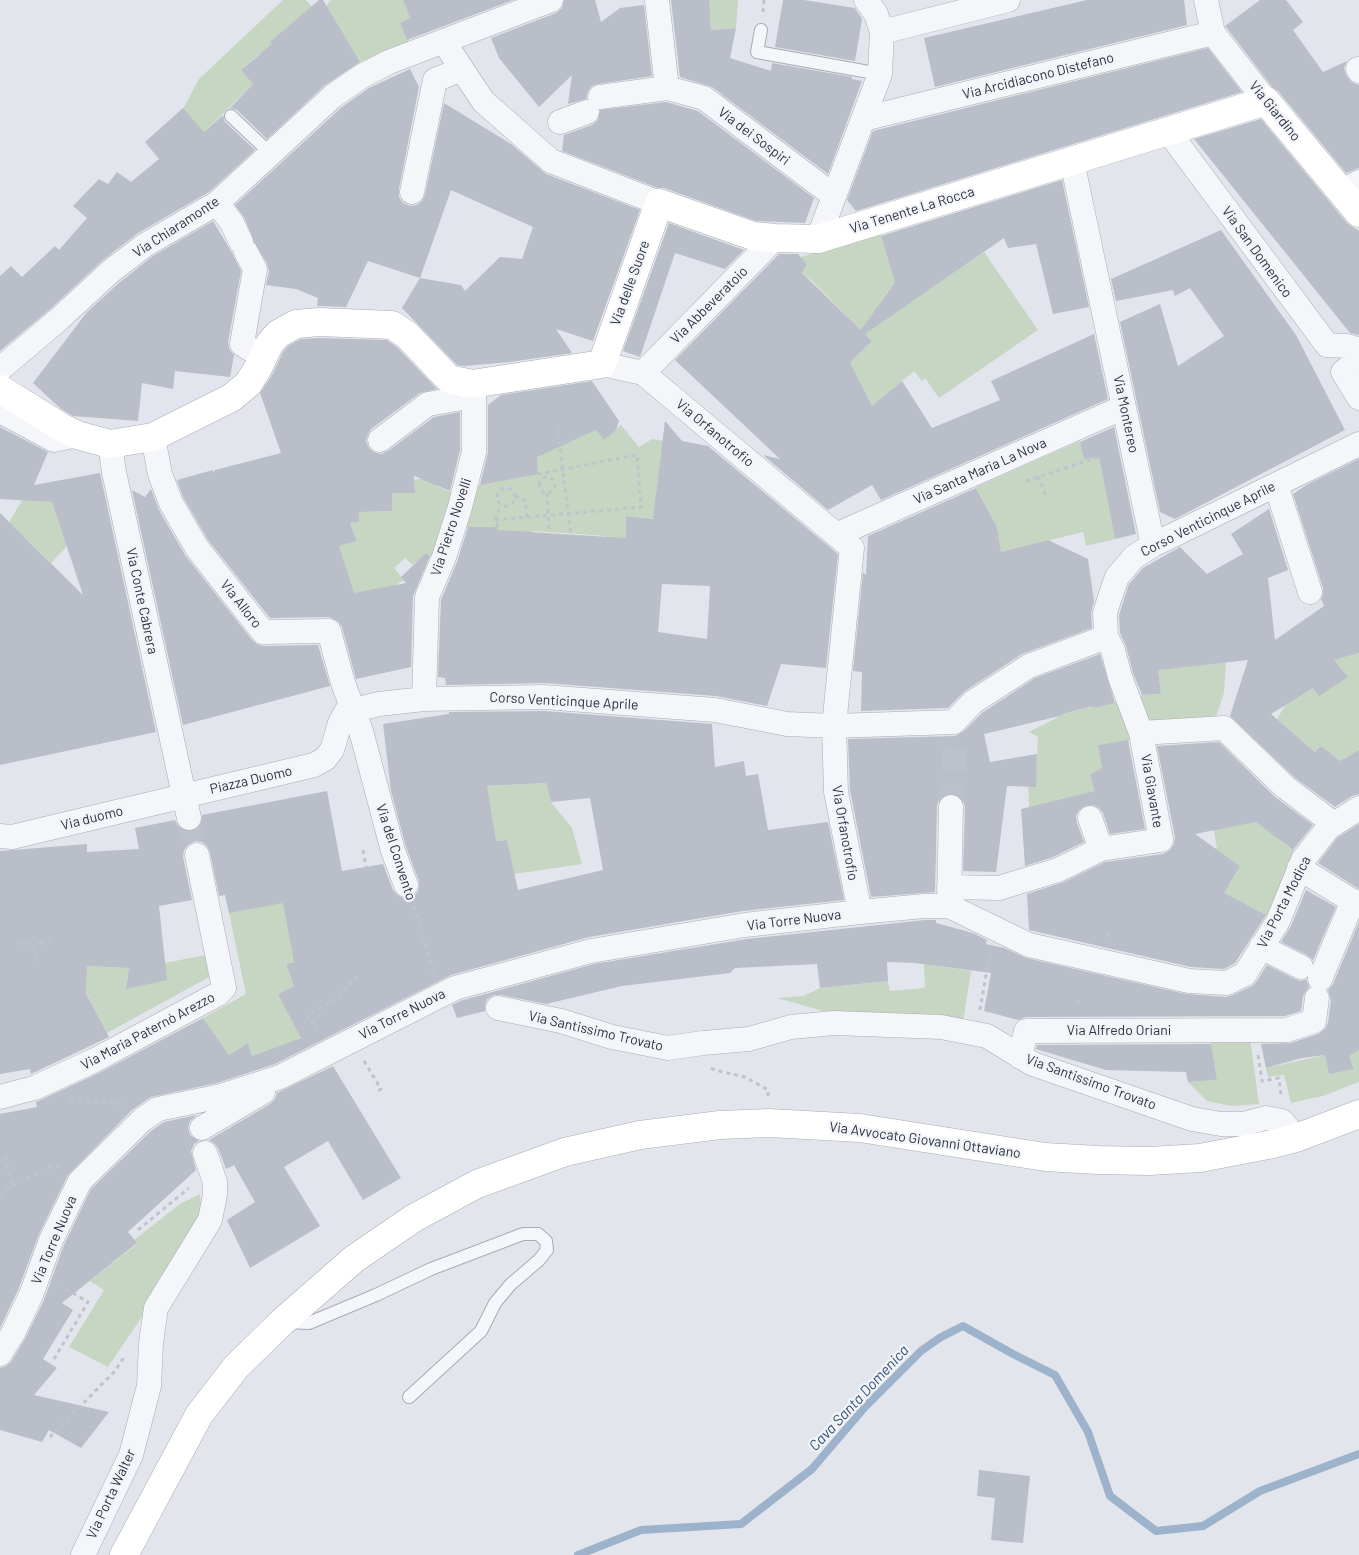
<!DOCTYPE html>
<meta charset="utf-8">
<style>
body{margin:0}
canvas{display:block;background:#e2e5eb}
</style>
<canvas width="1359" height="1555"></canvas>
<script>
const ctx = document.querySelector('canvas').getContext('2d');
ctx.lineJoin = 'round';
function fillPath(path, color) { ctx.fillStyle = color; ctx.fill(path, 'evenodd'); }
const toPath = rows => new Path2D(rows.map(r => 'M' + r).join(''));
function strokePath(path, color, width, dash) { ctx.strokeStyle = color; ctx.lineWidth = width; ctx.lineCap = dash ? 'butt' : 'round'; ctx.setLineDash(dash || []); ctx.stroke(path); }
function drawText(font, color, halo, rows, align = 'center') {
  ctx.font = font + ' Barlow,sans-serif'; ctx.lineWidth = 4.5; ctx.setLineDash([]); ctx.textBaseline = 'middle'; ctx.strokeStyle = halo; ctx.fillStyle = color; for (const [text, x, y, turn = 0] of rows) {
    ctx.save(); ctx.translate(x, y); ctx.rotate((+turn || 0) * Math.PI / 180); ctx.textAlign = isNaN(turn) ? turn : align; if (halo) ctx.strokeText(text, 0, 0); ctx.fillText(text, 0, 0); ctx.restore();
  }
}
const green = toPath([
 [283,0,306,0,312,7,297,74,287,83,259,54,242,69,253,84,204,132,183,109,199,79],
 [331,0,403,0,410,18,400,23,409,44,360,62,326,6],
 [709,0,738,0,736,28,711,30],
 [880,233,890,264,923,294,984,252,1038,330,939,398,925,378,922,381,914,371,872,406,867,397,806,408,872,341,812,281,802,273,807,264,801,257],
 [896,280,892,315,879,304],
 [621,425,639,447,652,439,663,441,656,494,667,520,627,516,626,561,607,558,606,536,533,531,531,556,496,556,497,527,464,527,470,487,538,473,535,429,596,430,604,440],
 [1080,441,1084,459,1099,457,1115,539,1086,546,1083,532,1001,552,997,527,976,487],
 [437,476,435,485,456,495,436,560,426,553,413,565,405,558,394,568,404,580,394,586,356,621,339,546,357,541,350,523,359,522,359,512,392,511,392,493,415,493,414,480],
 [22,500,52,502,67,546,51,563,26,538,4,531],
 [1154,643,1226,662,1224,693,1214,723,1143,725,1132,696,1161,694],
 [1359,653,1359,750,1340,761,1321,746,1315,752,1277,719,1286,704,1313,688,1320,695,1347,676,1334,660],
 [1086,694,1099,706,1122,701,1137,739,1099,745,1102,768,1095,791,1089,797,1094,809,1080,811,1077,796,1040,808,1029,807,1028,779,1036,778,1038,737,1029,732,1066,713,1090,707],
 [546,783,551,802,572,828,582,864,514,874,507,840,496,841,475,787],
 [1252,818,1295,852,1268,916,1225,894,1218,906,1216,882,1229,885,1240,866,1217,850,1214,830],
 [268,849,310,957,286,964,294,986,278,994,312,1030,296,1040,252,1056,248,1043,229,1055,203,1018,246,994,229,913],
 [205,955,209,977,107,1033,86,992,87,966,129,968,126,988,165,963],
 [924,964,971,971,963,1022,841,1016,777,998,804,996,820,988,888,981,890,991,925,988],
 [1250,1038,1259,1104,1231,1106,1207,1101,1188,1082,1217,1080,1210,1039],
 [1359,1050,1359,1082,1323,1096,1291,1103,1284,1075,1268,1077,1266,1068,1325,1055,1329,1073,1354,1069,1349,1056],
 [200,1194,201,1214,177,1265,108,1367,69,1347,104,1290,90,1281,137,1244,134,1240,180,1204]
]);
const stream = toPath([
 [578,1555,641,1530,741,1524,812,1469,865,1407,921,1351,941,1337,963,1326,1013,1354,1055,1375,1088,1432,1110,1496,1156,1531,1203,1526,1260,1491,1359,1454]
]);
const building = toPath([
 [319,0,323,0,360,62,324,86,267,139,237,110,230,108,253,84,241,70,272,44,270,42],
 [403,0,513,0,407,40,400,23,410,18],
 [564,0,595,0,601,22,620,8,644,5,652,76,598,84,592,86,588,91,586,99,568,104,572,75,539,107,499,58,491,38,556,13,562,8],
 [671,0,709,0,711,30,736,28,730,58,771,71,772,63,852,77,852,79,862,81,828,174,712,87,680,77],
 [783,0,804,0,855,8,862,19,855,61,775,47],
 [1087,0,1184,0,1187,25,935,87,924,38],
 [1260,0,1286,0,1303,22,1293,30,1323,72,1347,61,1344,68,1346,75,1351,82,1359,85,1359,168,1346,173,1278,91,1273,88,1226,27,1225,26],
 [1208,48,1242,92,856,211,847,200,873,131],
 [410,69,419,87,399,189,399,197,403,203,410,206,417,205,422,201,425,195,444,103,511,144,546,174,640,210,593,341,556,329,572,353,510,362,464,366,457,365,402,308,420,278,368,261,346,307,317,306,318,298,296,289,266,285,269,271,267,263,254,242,244,217,235,205,342,107,369,88],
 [451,190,533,227,522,259,500,257,465,291,461,285,420,278],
 [666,102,698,111,814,198,805,223,756,221,664,188,658,188,562,151,564,135,592,125,598,120,600,110],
 [183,108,204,132,223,115,225,122,255,150,209,192,138,233,103,260,49,310,0,351,0,276,11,266,22,277,55,246,59,250,87,218,73,206,99,179,108,184,117,172,131,182,159,159,145,142],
 [1261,119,1347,223,1359,231,1359,335,1350,333,1194,139],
 [1062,180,1089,307,1053,314,1036,244,1008,248,1004,238,865,334,872,341,850,363,872,406,902,381,932,428,1000,400,991,381,1094,334,1108,399,881,500,872,485,828,510,763,455,780,459,675,360,779,254,798,254,807,264,802,273,861,330,895,282,881,236],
 [213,221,232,253,241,271,228,342,229,349,234,355,230,377,175,371,173,389,142,383,138,421,73,416,61,409,33,383,87,312,120,282,153,256],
 [669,223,744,250,725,269,675,253,640,357,623,351],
 [1221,230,1296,335,1345,430,1175,519,1160,512,1120,322,1160,304,1178,366,1224,336,1190,288,1175,296,1173,290,1116,301,1111,279],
 [319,338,387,340,397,347,437,389,420,393,371,429,368,434,366,441,369,448,374,452,381,454,388,451,434,417,460,412,460,450,450,491,414,476,415,493,392,493,392,511,359,512,359,522,350,523,357,541,339,546,354,593,406,583,401,577,426,553,430,556,413,596,411,667,356,679,342,627,339,622,329,617,270,618,208,540,183,497,177,480,213,470,213,473,215,470,281,453,260,393,272,375,283,352,288,346,301,339],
 [592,381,619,421,616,430,604,440,596,430,537,457,538,474,480,485,488,452,488,405,501,395],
 [665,421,682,441,708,446,838,554,826,668,781,664,767,706,716,696,545,683,446,685,445,678,438,677,441,600,457,562,468,527,498,527,497,530,626,538,626,516,653,519],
 [662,584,710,586,707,639,658,632],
 [0,427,48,452,34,485,100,473,156,732,0,765,0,513,83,595,52,502,0,499],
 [1114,427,1136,534,1115,539,1099,457,1084,459,1080,442],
 [1359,459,1359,653,1334,660,1348,677,1319,696,1313,688,1271,714,1315,752,1321,746,1340,761,1359,750,1359,794,1352,796,1335,807,1294,777,1230,716,1248,660,1158,670,1161,694,1142,695,1133,673,1126,646,1120,633,1119,615,1129,584,1143,568,1180,547,1207,574,1243,554,1231,534,1269,509,1288,570,1268,578,1275,640,1324,606,1321,599,1323,594,1323,588,1293,494,1308,484],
 [976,488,997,527,1001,552,1048,540,1088,559,1094,601,1091,613,1092,628,1022,654,965,691,948,708,861,711,862,672,853,671,863,572,866,575,868,536],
 [151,489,159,510,185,555,252,640,257,644,263,646,318,645,330,686,183,725,132,490,145,497],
 [1100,654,1115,703,1093,708,1093,706,1066,713,1060,716,984,734,990,762,1037,754,1036,787,1007,786,996,872,963,871,965,807,963,800,958,796,951,793,944,795,939,800,937,806,935,892,871,897,850,790,848,739,955,736,964,731,982,713,1035,678],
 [544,711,712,724,715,767,744,761,746,776,758,774,768,830,828,822,844,900,743,911,589,937,451,975,275,1064,217,1083,151,1097,132,1110,68,1175,39,1234,18,1290,0,1328,0,1114,37,1107,36,1102,101,1072,203,1018,229,1055,248,1043,252,1056,301,1038,278,994,294,986,286,964,294,962,283,903,229,913,225,895,219,896,210,852,207,846,202,842,195,841,188,845,184,850,183,857,192,900,159,906,167,980,126,989,129,968,87,966,86,993,109,1037,31,1074,30,1069,0,1074,0,851,87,844,87,852,139,849,135,828,175,820,179,828,185,831,191,831,199,828,202,822,202,815,327,791,342,871,383,864,393,890,397,895,403,898,410,898,417,893,419,888,419,881,406,847,391,791,383,724,449,714,449,712],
 [546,783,551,802,590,798,603,870,518,890,507,840,496,841,487,786],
 [1128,740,1145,829,1110,834,1103,813,1099,808,1093,805,1086,805,1080,809,1076,816,1077,823,1084,842,1053,857,1025,866,1021,809,1095,791,1090,775,1102,768,1098,745],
 [1219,742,1275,797,1313,825,1293,850,1256,822,1195,834,1240,866,1224,893,1266,915,1235,963,1224,969,1191,967,1029,930,1027,894,1064,882,1105,862,1163,854,1170,850,1174,844,1175,837,1157,746],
 [1359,824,1359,889,1318,863,1337,838],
 [1306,890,1336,907,1313,960,1307,955,1281,942,1291,926],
 [925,920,936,920,936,923,973,933,987,940,986,944,1004,948,1026,958,1186,994,1226,997,1233,995,1252,986,1257,981,1267,965,1295,979,1301,981,1306,979,1309,987,1303,996,1301,1011,1285,1016,1026,1017,1018,1020,984,1011,991,973,915,963,887,962,888,981,820,988,817,964,735,968,730,973,622,986,546,1004,501,995,494,995,487,999,485,1005,485,1011,457,1018,452,1005,460,1001,594,964,747,939],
 [1359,922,1359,1050,1349,1056,1354,1069,1329,1074,1325,1055,1302,1058,1266,1068,1261,1044,1291,1043,1318,1034,1325,1029,1328,1023,1331,1000,1328,990,1333,984],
 [1211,1044,1217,1080,1188,1082,1186,1072,1106,1070,1036,1049,1037,1045],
 [333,1066,401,1178,363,1200,328,1141,284,1167,320,1226,250,1268,227,1220,255,1202,234,1165,226,1169,218,1148,214,1143,209,1140,270,1104,275,1099,277,1093],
 [197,1115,190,1121,188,1128,190,1135,199,1141,194,1144,191,1151,196,1170,128,1232,137,1243,62,1303,73,1310,43,1359,57,1368,34,1395,109,1412,81,1448,49,1430,42,1442,0,1430,0,1368,6,1366,11,1362,25,1339,44,1300,64,1245,91,1189,151,1131,164,1122],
 [979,1470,1030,1476,1023,1543,991,1540,995,1498,977,1496]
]);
const streetTunnel = toPath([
 [951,807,955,737],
 [189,818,197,855]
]);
const path = toPath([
 [763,12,764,0],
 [557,425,571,534],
 [1038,476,1046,496],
 '539 485a8 8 0 1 1 16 0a8 8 0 1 1-16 0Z',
 [1026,481,1099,457],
 '497 497a9 9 0 1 1 18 0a9 9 0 1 1-18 0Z',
 [547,493,549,532],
 [515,496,525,500,527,517],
 [495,520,501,505],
 [498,527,495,520,641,507,637,455,538,474],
 [363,850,366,867],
 [414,906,433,972],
 [1108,937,1110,929],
 [40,942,50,942],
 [18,944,30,943,32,946,35,947,40,944,39,940,36,938,31,939,30,943],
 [35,947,35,965],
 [1078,1000,1078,1007],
 [980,1010,990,952],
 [318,1031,307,1015,336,999,358,976],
 [1258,1055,1262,1081,1279,1078,1281,1096],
 [364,1061,381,1089,375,1093],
 [711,1068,715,1070,745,1077,768,1090,768,1096],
 [69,1101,113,1102,122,1105],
 [5,1156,12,1186],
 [0,1196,12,1186,50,1167,59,1166],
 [138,1230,189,1188],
 [54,1359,88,1302,61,1286],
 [50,1437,115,1371,124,1357]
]);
const lane = toPath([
 [761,30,757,52,880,74],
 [231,116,270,153],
 [287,1322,309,1323,376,1295,431,1269,523,1234,538,1234,546,1241,547,1250,539,1260,510,1285,495,1303,481,1331,409,1397]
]);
const street = toPath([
 [657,0,667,88,704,98,834,196],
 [1206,0,1213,33,1266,101],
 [882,32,1008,0],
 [444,42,483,101,551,161,659,203],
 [1358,69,1359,71],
 [600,97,667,88],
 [863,119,1213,33],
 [560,122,587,112],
 [1168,131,1327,345,1347,346,1357,349,1359,351],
 [1072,161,1153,545],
 [412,192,435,80,462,69],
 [1341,192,1359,182],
 [217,203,232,223,241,242],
 [818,239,880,74,882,32,876,14,866,0],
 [246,252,255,269,242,344,263,357],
 [1359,359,1343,372,1359,398],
 [602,364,643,373,852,548,834,726,836,792,860,912],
 [0,369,58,320,111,271,145,245,217,203,333,96,362,76,389,62,551,0],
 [643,373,775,238],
 [0,411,54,440,77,435],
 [153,437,160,474,171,503,197,548,263,632,329,631,343,683,361,731,393,851,406,885],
 [380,440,428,404,474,396],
 [110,444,114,472,189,818],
 [1276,485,1310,592],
 [836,535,1124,407],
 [424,699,427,597,444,557,460,507,474,452,474,396,472,384],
 [1141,733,1224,728,1285,787,1334,824],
 [1090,818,1101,849],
 [0,836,12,837,314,765,325,759,332,750,340,723,346,712,379,704,424,699,544,697,715,710,787,724,834,726,954,722,973,702,1029,666,1106,637,1105,613,1110,597,1117,577,1134,557,1153,545,1359,444],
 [1299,868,1359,905],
 [949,887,999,888,1058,870,1101,849,1161,840,1141,733,1120,677,1113,650,1106,637],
 [949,903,951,807],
 [1261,947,1301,967],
 [1320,979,1353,901],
 [498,1008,561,1021,612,1037,668,1048,703,1043,749,1039,791,1027,834,1023,941,1027,987,1036,1033,1064,1192,1119,1221,1124,1243,1124,1266,1118,1282,1121,1296,1138],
 [1020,1057,1026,1031,1287,1030,1314,1021,1317,998],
 [0,1097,34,1088,95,1060,218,994,224,988,197,855],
 [202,1128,263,1092],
 [0,1354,13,1333,31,1295,51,1240,80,1181,142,1120,158,1109,221,1096,280,1077,455,988,591,951,745,925,860,912,924,906,949,906,1029,945,1189,981,1227,983,1245,974,1278,921,1303,860,1328,828,1359,808],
 [83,1555,131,1455,149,1386,151,1343,156,1308,210,1220,215,1195,215,1182,205,1153]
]);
const secondary = toPath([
 [0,389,61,427,77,435,110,444,153,437,231,398,248,384,258,368,270,343,278,334,296,324,319,322,392,325,407,335,449,379,472,384,602,364,659,203,753,236,775,238,818,239,1266,101,1359,213],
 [124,1555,199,1415,236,1367,282,1322,354,1259,414,1218,477,1184,565,1152,640,1135,720,1125,769,1123,860,1128,1045,1157,1098,1160,1149,1161,1200,1158,1273,1144,1296,1138,1359,1114]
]);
const streetNames = [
 ["Via Arcidiacono Distefano",1038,76,-14],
 ["Via Giardino",1275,111,51],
 ["Via dei Sospiri",754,136,37],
 ["Via Tenente La Rocca",912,210,-17],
 ["Via Chiaramonte",176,227,-33],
 ["Via San Domenico",1257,252,54],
 ["Via delle Suore",630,283,-70],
 ["Via Abbeveratoio",709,305,-45],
 ["Via Montereo",1126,414,78],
 ["Via Orfanotrofio",715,433,40],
 ["Via Santa Maria La Nova",980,471,-24],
 ["Corso Venticinque Aprile",1208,519,-27],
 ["Via Pietro Novelli",451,527,-72],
 ["Via Conte Cabrera",142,601,78],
 ["Via Alloro",241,604,52],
 ["Corso Venticinque Aprile",564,701,3],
 ["Piazza Duomo",251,780,-13],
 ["Via Giavante",1152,791,80],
 ["Via duomo",92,818,-14],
 ["Via Orfanotrofio",845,833,80],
 ["Via del Convento",396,852,72],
 ["Via Porta Modica",1284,902,-63],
 ["Via Torre Nuova",794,920,-7],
 ["Via Torre Nuova",402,1014,-27],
 ["Via Alfredo Oriani",1119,1030],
 ["Via Maria Paternò Arezzo",148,1031,-28],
 ["Via Santissimo Trovato",596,1031,13],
 ["Via Santissimo Trovato",1091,1082,20],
 ["Via Avvocato Giovanni Ottaviano",925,1140,8],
 ["Via Torre Nuova",54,1240,-67],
 ["Via Porta Walter",111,1494,-65]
];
const waterNames = [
 ["Cava Santa Domenica",859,1398,-47]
];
fillPath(green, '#c7d5c3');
strokePath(stream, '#9db2cb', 8);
fillPath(building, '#b9bec8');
strokePath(streetTunnel, '#bdc1c9', 24, [24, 12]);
strokePath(lane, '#a7acb5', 14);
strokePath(street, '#a7acb5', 25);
strokePath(secondary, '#a7acb5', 29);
strokePath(path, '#c0c3ca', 3, [4, 4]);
strokePath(lane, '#f5f6f9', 12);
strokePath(street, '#f5f6f9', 24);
strokePath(secondary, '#fff', 28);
drawText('14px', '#2a3343', '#f2f4f8', streetNames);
drawText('italic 15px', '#335178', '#f2f4f8', waterNames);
</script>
